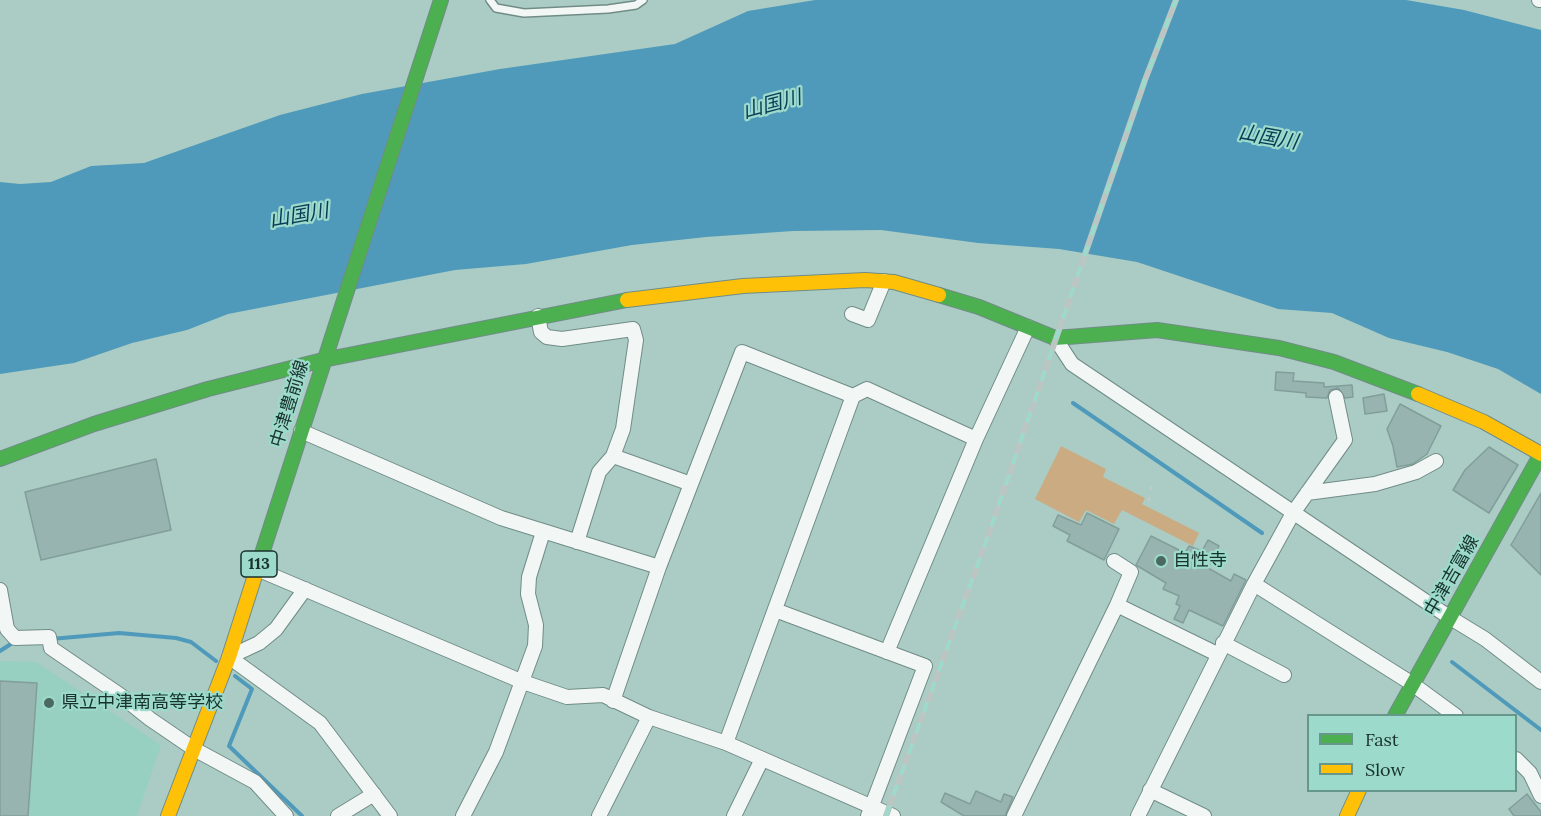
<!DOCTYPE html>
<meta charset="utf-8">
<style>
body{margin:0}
#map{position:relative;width:1541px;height:816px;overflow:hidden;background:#aaccc4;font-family:Lora,serif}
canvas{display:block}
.legend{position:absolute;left:1307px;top:714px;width:210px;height:78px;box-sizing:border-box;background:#9cdacb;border:2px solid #67978b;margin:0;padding:8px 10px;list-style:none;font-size:18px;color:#18322c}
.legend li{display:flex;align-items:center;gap:12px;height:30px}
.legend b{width:30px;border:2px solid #67978b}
</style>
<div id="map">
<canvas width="1541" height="816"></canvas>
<ul class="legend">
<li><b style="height:8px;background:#4caf50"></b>Fast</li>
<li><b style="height:8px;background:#ffc107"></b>Slow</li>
</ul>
</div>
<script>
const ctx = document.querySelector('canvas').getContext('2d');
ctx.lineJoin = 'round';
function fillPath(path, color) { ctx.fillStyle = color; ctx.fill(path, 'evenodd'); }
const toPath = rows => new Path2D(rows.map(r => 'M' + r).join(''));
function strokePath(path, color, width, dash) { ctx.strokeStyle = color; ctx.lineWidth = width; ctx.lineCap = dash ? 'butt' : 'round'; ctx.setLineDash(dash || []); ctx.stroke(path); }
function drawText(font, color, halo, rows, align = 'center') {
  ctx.font = font + ' Lora,"Noto Sans JP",serif'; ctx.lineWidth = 4.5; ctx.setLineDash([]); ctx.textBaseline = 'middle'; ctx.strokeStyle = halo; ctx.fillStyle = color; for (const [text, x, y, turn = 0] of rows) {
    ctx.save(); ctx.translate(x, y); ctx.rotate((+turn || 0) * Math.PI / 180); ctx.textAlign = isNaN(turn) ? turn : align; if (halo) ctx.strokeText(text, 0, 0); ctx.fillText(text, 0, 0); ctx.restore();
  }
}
const built = toPath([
 [0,661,36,662,161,745,137,816,0,816]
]);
const green = toPath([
 [1061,446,1106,469,1103,477,1145,498,1142,504,1199,533,1193,546,1122,510,1114,524,1086,510,1079,522,1035,499]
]);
const water = toPath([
 [815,0,1406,0,1464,10,1541,30,1541,394,1498,369,1447,352,1389,338,1332,313,1278,309,1137,262,1059,249,978,243,881,230,793,231,706,237,632,245,526,264,455,270,228,314,187,330,132,343,74,363,0,374,0,182,20,184,51,182,91,166,144,163,280,115,362,94,500,69,675,44,748,11]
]);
const stream = toPath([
 [1073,403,1262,533],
 [51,639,119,633,176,638,191,642,216,661],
 [0,651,14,642],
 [1452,662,1541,730],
 [235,676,252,689,229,746,302,816]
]);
const building = toPath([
 [1276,372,1294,373,1293,381,1324,383,1324,387,1352,385,1353,397,1345,398,1338,388,1330,390,1327,398,1306,397,1306,393,1275,390,1276,372],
 [1384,394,1387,411,1365,414,1363,398,1384,394],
 [1400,404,1441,426,1427,454,1413,464,1397,467,1393,446,1387,429,1400,404],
 [1489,447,1518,465,1489,513,1453,490,1465,470,1489,447],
 [156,459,171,530,41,560,25,492,156,459],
 [1541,493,1541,575,1511,545,1541,493],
 [1087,513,1119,529,1104,560,1067,541,1070,535,1053,526,1058,515,1081,525,1087,513],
 [1151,536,1185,553,1189,546,1202,551,1208,540,1219,546,1208,568,1231,581,1234,574,1246,580,1223,626,1189,610,1183,623,1174,619,1180,606,1176,604,1179,596,1163,589,1166,583,1136,565,1151,536],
 [0,681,37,683,28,816,0,816,0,681],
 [976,791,1001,802,1004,794,1013,797,1005,816,964,816,941,802,945,793,970,804,976,791],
 [1527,794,1541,812,1541,816,1514,816,1509,809,1527,794]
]);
const path = toPath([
 [1150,490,1152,486],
 [1148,501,1151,495]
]);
const lane = toPath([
 [490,0,496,8,524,13,608,9,636,5,643,0]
]);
const street = toPath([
 [1539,0,1541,0],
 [852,314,868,320,884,281],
 [538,316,541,332,547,337,562,339,633,329,636,340,623,429,613,456,599,472,577,542],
 [1055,338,1072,364,1449,617,1485,639,1541,682],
 [301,431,501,518,659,567],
 [613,456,691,484],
 [1307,493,1375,484,1416,472,1436,461],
 [1114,561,1131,572,1117,605],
 [257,569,523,682,567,697,603,695,649,717,726,743,893,816],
 [1254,584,1411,683,1456,716],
 [305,589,276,629,259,643,229,657,320,723,390,816],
 [0,590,7,629,15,638,49,637,51,648,120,695,150,719,194,749,255,782,286,816],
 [775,610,925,666,868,816],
 [1223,643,1284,675],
 [887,652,976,439,1028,327],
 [613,701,659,567,742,352,853,396],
 [726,743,853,396,867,389,976,439],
 [1516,759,1530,773,1541,796],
 [1150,790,1204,816],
 [338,816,374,794],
 [463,816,496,752,535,646,536,625,528,594,529,577,543,532],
 [599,816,649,717],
 [734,816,762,759],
 [1014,816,1117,605,1217,654],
 [1138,816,1254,584,1293,513,1345,440,1336,397]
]);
const fast = toPath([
 [939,295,979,307,1055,338,1157,330,1279,348,1334,362,1418,394],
 [0,459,94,424,208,389,323,360,627,300],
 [258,566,441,0],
 [1395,716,1541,454]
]);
const slow = toPath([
 [627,300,743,286,865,280,894,282,939,295],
 [1418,394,1484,422,1541,454],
 [168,816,229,657,258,566],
 [1347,816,1359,790]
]);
const rail = toPath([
 [886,816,988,536,1145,80,1176,0]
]);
const markers = [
 [1161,561,6,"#4b6861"],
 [49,703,6,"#4b6861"]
];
const shields = [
 [259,564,36]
];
const shieldNames = [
 ["113",259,564]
];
const streetNames = [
 ["中津豊前線",290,404,-73],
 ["中津吉富線",1452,576,-60]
];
const poiNames = [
 ["自性寺",1173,561],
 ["県立中津南高等学校",61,703]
];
const waterNames = [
 ["山国川",772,105,-15],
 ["山国川",1268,138,10],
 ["山国川",299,216,-10]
];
fillPath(built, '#97cfc1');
fillPath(green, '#cbab82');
fillPath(water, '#4f9aba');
strokePath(stream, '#4f9aba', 4);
fillPath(building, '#98b4b1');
strokePath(building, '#829e9a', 1.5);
strokePath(lane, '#718c86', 10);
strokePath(street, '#718c86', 16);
strokePath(fast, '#718c86', 16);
strokePath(slow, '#718c86', 16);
strokePath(path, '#c1cbc8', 2, [4.5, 4.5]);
strokePath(lane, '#f2f7f6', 7);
strokePath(street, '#f2f7f6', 14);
strokePath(fast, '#4caf50', 14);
strokePath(slow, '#ffc107', 14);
strokePath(rail, '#bbc5c2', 6);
strokePath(rail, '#9cdacb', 4, [11]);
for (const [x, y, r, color] of markers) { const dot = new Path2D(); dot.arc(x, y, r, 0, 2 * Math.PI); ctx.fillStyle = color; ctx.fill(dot); strokePath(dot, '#9cdacb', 2); }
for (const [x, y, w] of shields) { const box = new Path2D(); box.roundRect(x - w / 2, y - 13, w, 26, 4.5); ctx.fillStyle = '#9cdacb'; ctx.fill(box); strokePath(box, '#18322c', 1.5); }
drawText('bold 16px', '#18322c', null, shieldNames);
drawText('18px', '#18322c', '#9cdacb', streetNames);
drawText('18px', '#18322c', '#9cdacb', poiNames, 'left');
drawText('italic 20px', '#083b55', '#9cdacb', waterNames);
</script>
